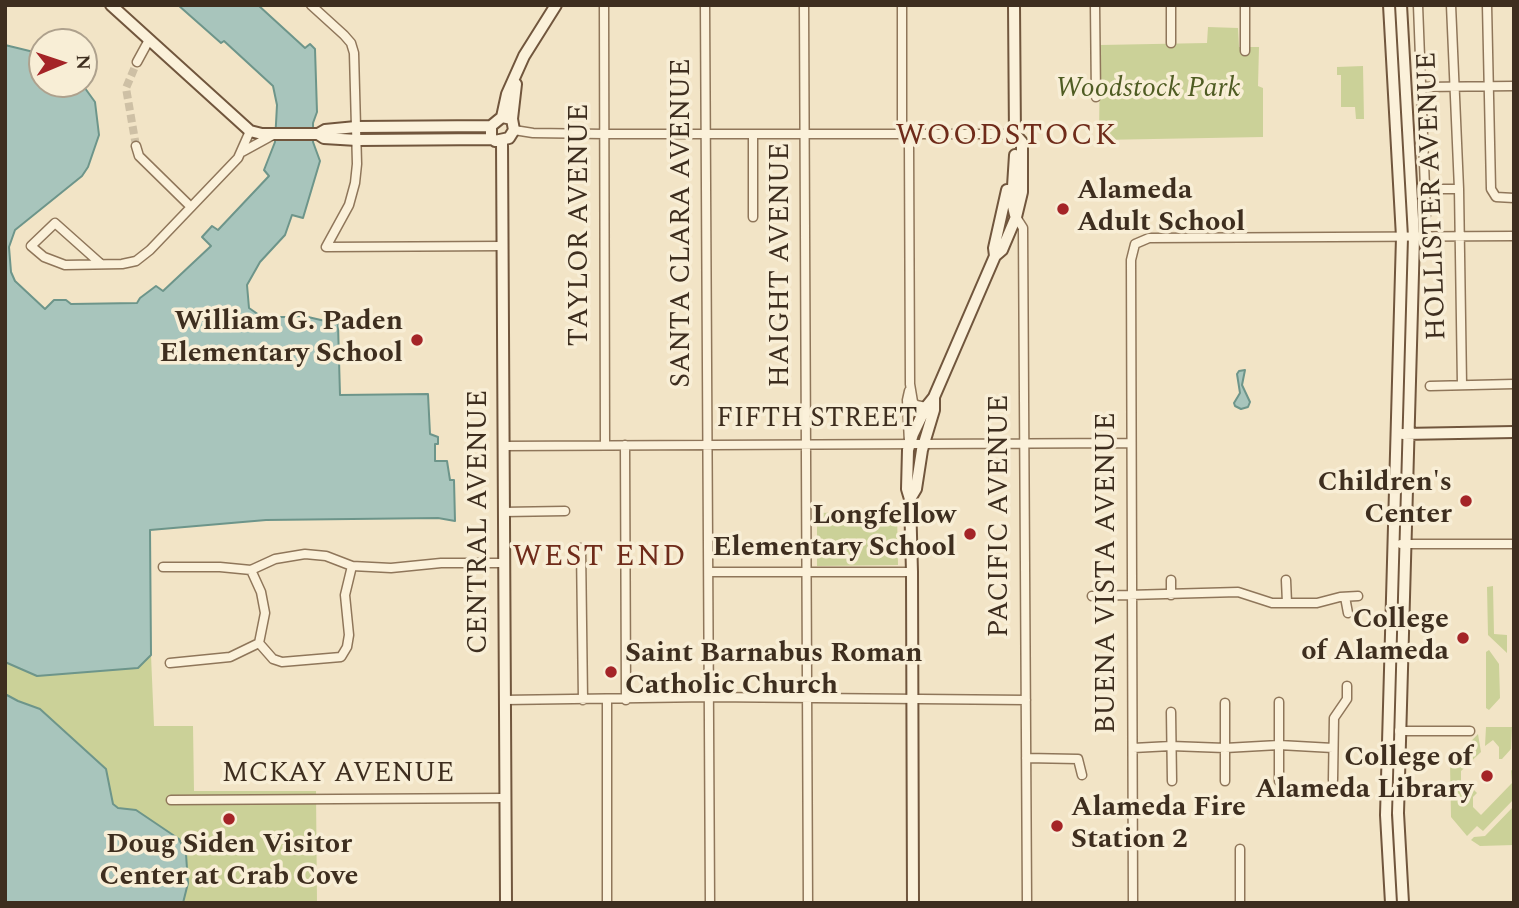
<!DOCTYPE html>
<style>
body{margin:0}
#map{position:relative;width:1519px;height:908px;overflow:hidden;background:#f2e4c6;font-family:Spectral,serif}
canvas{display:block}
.frame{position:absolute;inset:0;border:7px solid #3e2e1f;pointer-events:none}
.north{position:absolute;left:28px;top:28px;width:70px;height:70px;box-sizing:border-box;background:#f8eed6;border:2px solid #aea18d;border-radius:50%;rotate:88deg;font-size:19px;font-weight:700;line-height:28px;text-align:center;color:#3e2e1f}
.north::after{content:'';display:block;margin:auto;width:24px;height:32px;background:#a42427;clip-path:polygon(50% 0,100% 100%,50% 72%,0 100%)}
</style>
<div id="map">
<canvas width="1519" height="908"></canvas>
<div class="frame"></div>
<div class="north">N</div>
</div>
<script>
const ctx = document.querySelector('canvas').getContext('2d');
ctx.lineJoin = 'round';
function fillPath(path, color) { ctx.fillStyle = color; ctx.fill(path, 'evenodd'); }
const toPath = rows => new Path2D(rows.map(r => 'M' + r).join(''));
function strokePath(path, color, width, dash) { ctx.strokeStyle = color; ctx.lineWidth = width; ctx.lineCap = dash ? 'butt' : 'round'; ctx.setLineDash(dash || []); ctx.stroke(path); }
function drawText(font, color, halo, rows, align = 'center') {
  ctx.font = font + ' Spectral,serif'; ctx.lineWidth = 7; ctx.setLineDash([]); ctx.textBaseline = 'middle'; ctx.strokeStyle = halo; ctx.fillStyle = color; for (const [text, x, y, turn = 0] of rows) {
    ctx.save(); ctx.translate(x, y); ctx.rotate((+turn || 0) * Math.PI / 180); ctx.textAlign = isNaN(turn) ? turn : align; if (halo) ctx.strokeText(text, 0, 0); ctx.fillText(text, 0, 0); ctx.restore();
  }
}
const green = toPath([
 [1208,27,1238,28,1239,47,1259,47,1258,86,1263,88,1263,137,1099,140,1100,45,1207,43],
 [1363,66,1364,119,1356,119,1355,107,1341,107,1341,75,1337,75,1337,67],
 [897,511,898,565,817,566,817,513],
 [1493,586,1494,634,1507,635,1507,653,1488,635,1487,587],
 [1489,650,1499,664,1500,698,1489,710,1486,708,1486,652],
 [151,655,154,726,193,726,194,791,316,791,317,903,183,903,188,883,186,854,179,839,136,810,118,808,113,804,106,769,40,709,18,701,5,694,5,662,37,676,138,668],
 [1486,727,1512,727,1511,749,1502,759,1499,759,1499,747,1493,740,1485,746],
 [1478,734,1481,752,1461,771,1461,787,1468,794,1473,789,1477,793,1473,797,1473,807,1481,815,1512,783,1511,770,1514,772,1514,799,1483,831,1477,826,1467,836,1451,817,1450,763],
 [1514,806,1514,845,1480,846,1471,840,1474,837,1485,836]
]);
const water = toPath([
 [178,5,258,5,305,48,310,44,315,49,317,112,313,123,313,142,320,161,303,218,292,215,285,235,260,262,247,285,249,308,262,317,308,317,338,324,340,395,428,394,430,434,438,437,438,444,435,444,435,461,447,461,450,480,454,480,455,521,438,518,266,520,150,530,151,655,138,668,37,676,5,662,5,45,42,54,42,84,82,84,95,102,99,135,88,167,82,176,15,230,9,247,11,272,15,281,45,309,54,300,66,300,71,304,137,303,140,298,156,286,163,291,211,246,202,237,212,226,218,230,269,176,264,170,275,142,277,105,273,86,224,41,221,43,178,5],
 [1245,370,1242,385,1250,402,1248,407,1241,409,1235,406,1234,403,1240,393,1237,374,1239,371,1245,370],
 [5,694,18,701,40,709,106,769,113,804,118,808,136,810,179,839,186,854,188,883,183,903,5,903,5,694]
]);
const streetTunnel = toPath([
 [136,146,126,88,137,62]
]);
const street = toPath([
 [311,5,344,35,351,43,354,53,357,164,355,183,349,205,326,247,503,246],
 [604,5,605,445],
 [705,5,710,903],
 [804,5,808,903],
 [902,5,902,127,909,143,910,384,913,402,916,405,926,407],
 [1095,5,1096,97],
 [1171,5,1171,43],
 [1418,5,1426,215],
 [1451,5,1459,189,1462,385],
 [1487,5,1491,189,1496,197,1514,198],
 [1245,51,1245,5],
 [137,62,149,40],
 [1422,87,1514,86],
 [514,130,533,133,604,134,1015,134],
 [753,135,753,217],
 [136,146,139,156,191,207],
 [242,152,273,135],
 [1425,189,1459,189],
 [1016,217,1023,228,1027,903],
 [101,264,55,223,31,246,44,257,65,265,122,264,136,261,150,250,238,158,250,131],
 [1430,386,1514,384],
 [909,391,907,400,909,443],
 [625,445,626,700],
 [503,446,1131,443],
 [503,512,565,511],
 [1401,544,1514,544],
 [581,548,583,700],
 [163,567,220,567,251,570,275,559,305,554,326,556,352,566,391,568,441,563,504,563],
 [709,572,912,572],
 [1171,580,1171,595],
 [1286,580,1287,603],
 [1092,596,1238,592,1272,603,1317,603,1340,597,1358,596],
 [1345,597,1348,613],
 [259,643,273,659,282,662,341,657,347,647,349,635,345,595,352,566],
 [170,663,230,657,259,643,265,613,261,592,251,570],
 [504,700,709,697,1026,700],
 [607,700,607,903],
 [1279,702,1279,781],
 [1225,703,1225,781],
 [1171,712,1172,781],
 [1399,731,1470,731],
 [1133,748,1171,746,1225,748,1279,745,1333,748],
 [1026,758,1078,759,1082,775],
 [1333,780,1334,718,1347,699,1347,686],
 [171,800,505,798],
 [1133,903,1131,260,1135,244,1149,238,1514,236],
 [1240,903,1240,849]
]);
const secondary = toPath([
 [111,5,250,131,262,134,318,134,324,138,357,140,493,139],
 [1014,5,1015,139],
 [1389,5,1402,237,1386,815,1391,903],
 [1401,5,1414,237,1398,813,1403,903],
 [502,117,507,94,524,56,556,5],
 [502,117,512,119,514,130,509,138,495,141,491,137,491,126,502,117],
 [512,119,516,84],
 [318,134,325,130,356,127,491,126],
 [502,141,506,903],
 [1015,155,1012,202,1015,215],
 [995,256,994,248,1007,190],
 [1403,434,1514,432],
 [910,499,916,489,922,450,934,410,934,397],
 [913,903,912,572,910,499,907,489,908,450,913,434,926,407,934,397,995,256,1002,250,1016,217,1022,192,1022,142,1015,134]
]);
const markers = [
 [1063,209,7,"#a42427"],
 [417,340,7,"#a42427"],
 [1466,501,7,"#a42427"],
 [970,534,7,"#a42427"],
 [1463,638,7,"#a42427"],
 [611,672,7,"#a42427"],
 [1487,776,7,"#a42427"],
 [229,819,7,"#a42427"],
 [1057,826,7,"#a42427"]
];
const parkNames = [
 ["Woodstock Park",1148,91]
];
const poiNames = [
 ["Alameda",1077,193,"left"],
 ["Adult School",1077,225,"left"],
 ["William G. Paden",403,324],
 ["Elementary School",403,356],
 ["Children's",1452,485],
 ["Center",1452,517],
 ["Longfellow",956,518],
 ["Elementary School",956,550],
 ["College",1449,622],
 ["of Alameda",1449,654],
 ["Saint Barnabus Roman",625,656,"left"],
 ["Catholic Church",625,688,"left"],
 ["College of",1473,760],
 ["Alameda Library",1473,792],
 ["Alameda Fire",1071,810,"left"],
 ["Station 2",1071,842,"left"],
 ["Doug Siden Visitor",229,847,"center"],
 ["Center at Crab Cove",229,879,"center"]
];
const streetNames = [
 ["HOLLISTER AVENUE",1434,196,-92],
 ["SANTA CLARA AVENUE",684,223,-90],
 ["TAYLOR AVENUE",582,225,-90],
 ["HAIGHT AVENUE",783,265,-90],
 ["FIFTH STREET",817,421],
 ["PACIFIC AVENUE",1002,516,-90],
 ["CENTRAL AVENUE",481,522,-90],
 ["BUENA VISTA AVENUE",1109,573,-90],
 ["MCKAY AVENUE",338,776]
];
const neighbourhoodNames = [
 ["WOODSTOCK",1007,138],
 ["WEST END",600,559]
];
fillPath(green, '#cbd198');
fillPath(water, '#a8c5bc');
strokePath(water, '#6d958a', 2);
strokePath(streetTunnel, '#cec0a5', 8, [8, 4]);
strokePath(street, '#8f765a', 11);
strokePath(secondary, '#71563d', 14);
strokePath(street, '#fbf1da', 8);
strokePath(secondary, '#fbf1da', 10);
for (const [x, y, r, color] of markers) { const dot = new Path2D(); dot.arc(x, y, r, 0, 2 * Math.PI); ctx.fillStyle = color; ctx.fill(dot); strokePath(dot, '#f8eed6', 2.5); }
drawText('italic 28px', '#4f5c23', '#f8eed6', parkNames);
drawText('bold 28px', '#3e2e1f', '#f8eed6', poiNames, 'right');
drawText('28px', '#3e2e1f', '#f8eed6', streetNames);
ctx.letterSpacing = '2px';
drawText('30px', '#6f2b1a', '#f8eed6', neighbourhoodNames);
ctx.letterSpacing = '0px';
</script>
